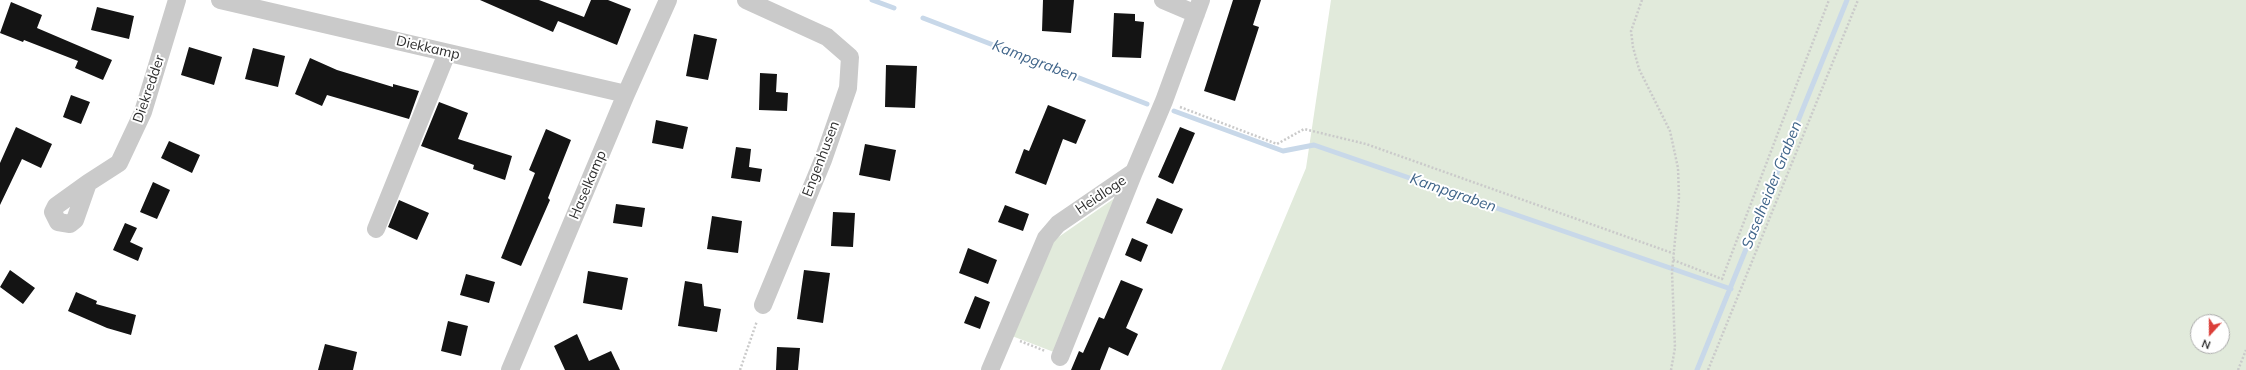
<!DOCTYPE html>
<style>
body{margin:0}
#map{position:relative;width:2246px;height:370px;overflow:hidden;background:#fff;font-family:Mulish,sans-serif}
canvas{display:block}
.north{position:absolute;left:2190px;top:314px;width:40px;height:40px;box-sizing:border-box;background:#fff;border:1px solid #ababab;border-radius:50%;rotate:201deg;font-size:11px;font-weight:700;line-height:16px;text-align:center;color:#2d2d2d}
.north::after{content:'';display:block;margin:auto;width:14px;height:18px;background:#db3e38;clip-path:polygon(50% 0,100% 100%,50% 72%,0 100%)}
</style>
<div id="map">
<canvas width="2246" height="370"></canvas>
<div class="north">N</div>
</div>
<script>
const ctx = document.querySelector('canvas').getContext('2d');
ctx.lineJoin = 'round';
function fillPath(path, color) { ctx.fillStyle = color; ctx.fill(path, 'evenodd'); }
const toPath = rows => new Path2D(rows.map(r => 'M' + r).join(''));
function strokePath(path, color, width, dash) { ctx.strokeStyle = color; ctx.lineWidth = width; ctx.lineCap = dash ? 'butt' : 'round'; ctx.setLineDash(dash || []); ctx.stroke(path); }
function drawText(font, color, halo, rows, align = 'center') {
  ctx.font = font + ' Mulish,sans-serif'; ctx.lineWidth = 4; ctx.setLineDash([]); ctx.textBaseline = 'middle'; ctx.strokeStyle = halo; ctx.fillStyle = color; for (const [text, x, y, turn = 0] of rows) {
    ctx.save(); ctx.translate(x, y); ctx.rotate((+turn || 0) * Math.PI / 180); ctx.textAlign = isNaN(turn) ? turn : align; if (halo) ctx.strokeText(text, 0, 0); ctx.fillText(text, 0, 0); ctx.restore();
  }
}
const green = toPath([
 [1331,0,2246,0,2246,370,1221,370,1306,168],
 [2198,322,2222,322,2222,346,2198,346],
 [1122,193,1059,354,1012,336,1047,245]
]);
const stream = toPath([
 [872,0,894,8],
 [923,18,1147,104],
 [1174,111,1283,151,1314,145,1731,289],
 [1697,370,1847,0]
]);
const building = toPath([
 [480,0,539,0,584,17,591,0,608,0,631,9,617,45,558,21,553,32],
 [1043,0,1074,0,1071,33,1042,31],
 [1233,0,1261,0,1253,25,1259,27,1235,101,1204,91],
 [11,2,42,15,37,28,112,60,103,80,75,68,78,61,24,40,23,42,0,33],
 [97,7,134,16,129,39,91,30],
 [1114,13,1135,14,1135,21,1144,22,1141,58,1112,57],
 [694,34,717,39,708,80,686,76],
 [189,47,222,57,214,85,181,75],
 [253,48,285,56,278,87,245,79],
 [310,58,337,70,393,87,393,84,419,91,409,119,327,95,322,106,295,94],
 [886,65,917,66,915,108,885,107],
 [760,73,777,74,776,92,788,93,787,111,759,110],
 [71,95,90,102,81,124,63,117],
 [439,102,468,113,458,139,512,156,505,180,473,169,474,165,421,146],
 [1048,105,1086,120,1076,144,1063,139,1046,185,1015,173,1024,149,1029,151],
 [656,120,688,127,683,149,652,143],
 [16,127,52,144,41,168,22,159,0,205,0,163],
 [1180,127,1195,133,1173,184,1158,177],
 [546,129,571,140,548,198,550,200,521,266,501,258,535,173,529,170],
 [169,141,200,155,192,173,161,158],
 [865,144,896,150,890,181,859,175],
 [736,147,751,149,749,167,762,169,760,182,731,178],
 [153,182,170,190,157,219,140,212],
 [1157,198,1183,209,1172,234,1146,223],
 [399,200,429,213,417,240,388,227],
 [616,204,645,208,642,227,613,223],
 [1005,205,1029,214,1023,231,998,222],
 [833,212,855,213,853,247,831,246],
 [712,216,742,221,738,253,707,249],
 [125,223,137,228,130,242,143,248,138,261,113,250],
 [1132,238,1148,245,1141,262,1125,255],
 [968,248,997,260,988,284,959,273],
 [10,270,35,288,23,304,0,287],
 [804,270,830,273,823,323,797,319],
 [588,271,628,278,622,310,583,303],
 [466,274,495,282,489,303,460,295],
 [1121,280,1143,289,1126,328,1138,334,1128,356,1109,347,1100,370,1071,370,1079,351,1083,353,1099,317,1104,319],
 [685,281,702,284,704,306,721,309,717,332,678,326],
 [76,292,97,301,96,304,136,315,131,335,107,328,68,311],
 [975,296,990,302,980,329,964,323],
 [448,321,468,326,461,356,441,351],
 [577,334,589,361,611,351,620,370,565,370,554,346],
 [325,344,357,352,353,370,318,370],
 [777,347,800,348,798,370,776,370]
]);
const path = toPath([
 [1642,0,1631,31,1633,47,1639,69,1670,131,1678,168,1679,197,1672,272,1675,348,1671,370],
 [1180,107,1277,144,1304,129,1366,144,1675,254],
 [1673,260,1722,279,1829,0],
 [1020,341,1045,351],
 [740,370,757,321],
 [1708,370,1858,0],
 [2238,370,2246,350]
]);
const minor = toPath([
 [220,0,626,94],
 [746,0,827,37,850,57,848,88,823,160,763,305],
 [1163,0,1196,14],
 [88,183,75,220,70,224,58,222,53,212,56,206,88,183,119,163,143,112,177,0],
 [376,229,447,53],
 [1060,357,1134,172],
 [510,370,626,94,668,0],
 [990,370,1046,238,1058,224,1134,172,1164,101,1201,0]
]);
const streetNames = [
 ["Diekkamp",428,48,13],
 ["Diekredder",149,89,-71],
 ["Engenhusen",821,159,-69],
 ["Haselkamp",588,185,-67],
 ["Heidloge",1101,195,-34]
];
const waterNames = [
 ["Kampgraben",1035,61,21],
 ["Saselheider Graben",1772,185,-68],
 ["Kampgraben",1453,193,19]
];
fillPath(green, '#e1eadb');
strokePath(stream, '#c8d8e9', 5);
fillPath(building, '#141414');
strokePath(path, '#cacaca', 2.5, [2, 2]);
strokePath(minor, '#cacaca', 18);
drawText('14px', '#2d2d2d', '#fff', streetNames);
drawText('italic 15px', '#40658a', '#fff', waterNames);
</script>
